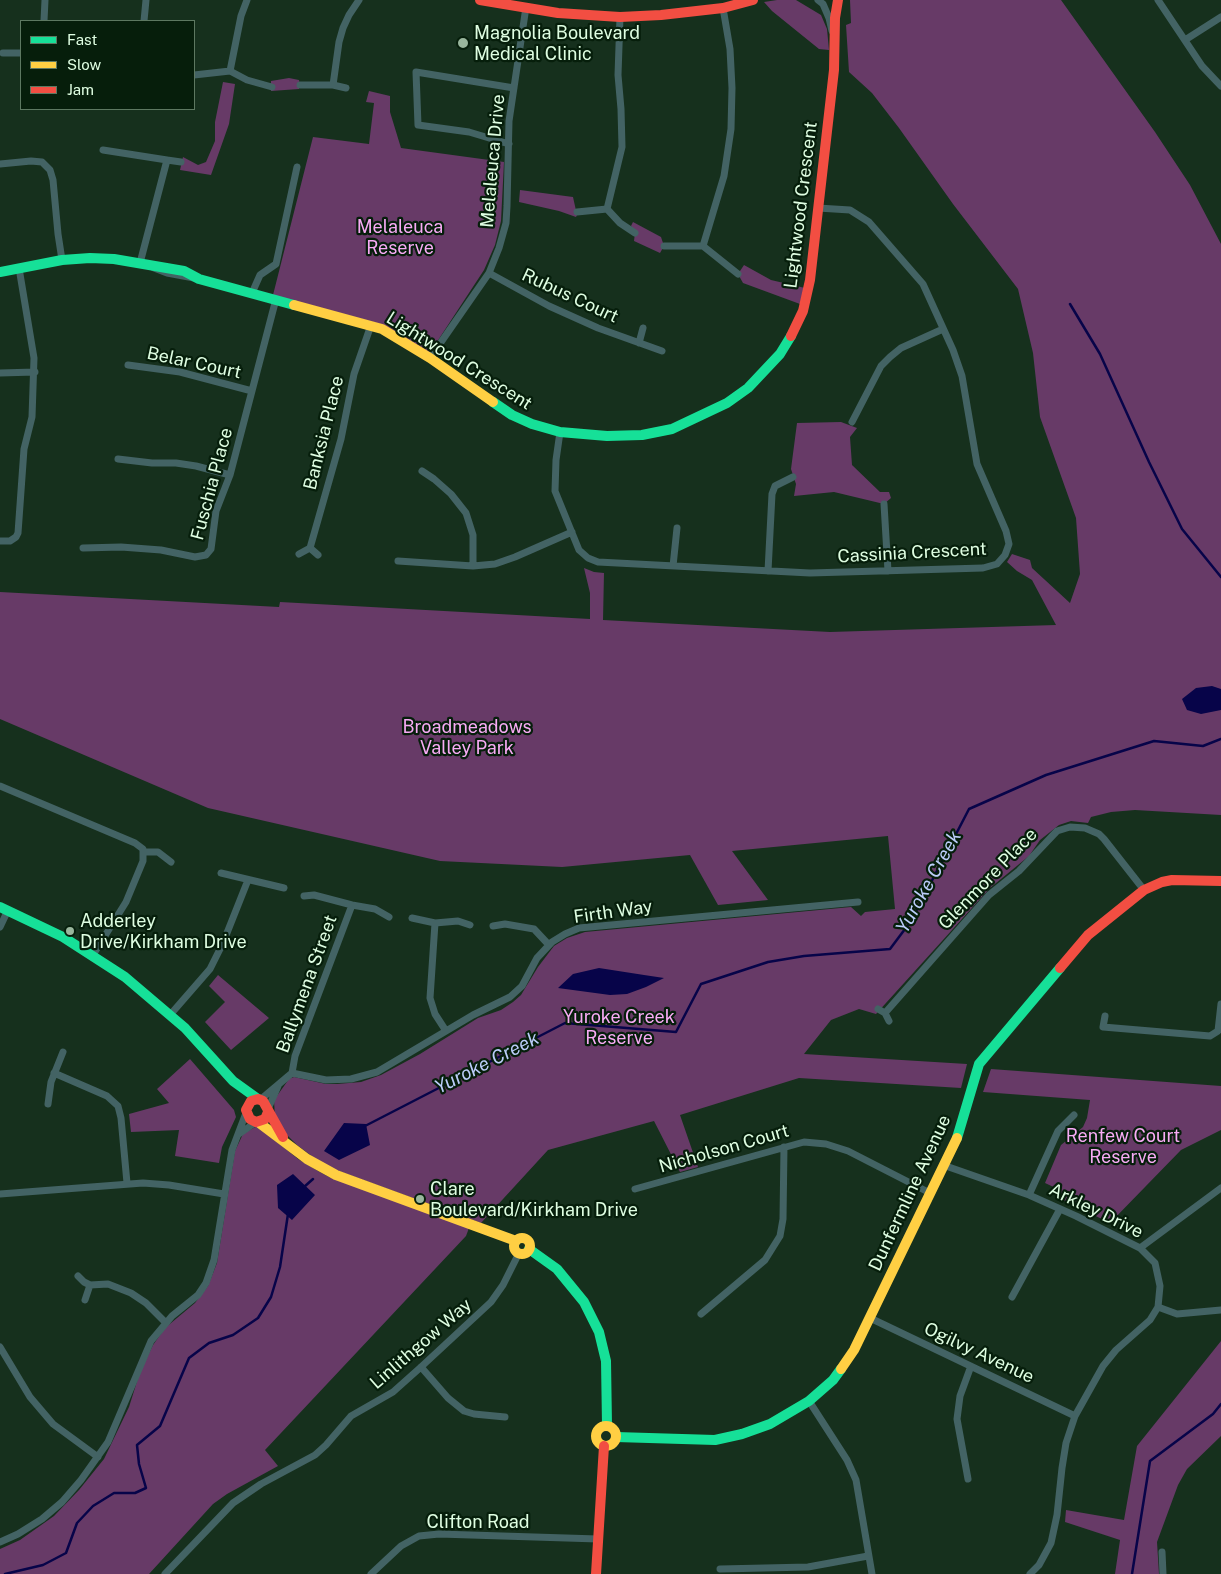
<!DOCTYPE html>
<style>
body{margin:0}
#map{position:relative;width:1221px;height:1574px;overflow:hidden;background:#16301d;font-family:"Public Sans",sans-serif}
canvas{display:block}
.legend{position:absolute;left:20px;top:20px;width:175px;height:90px;box-sizing:border-box;background:#061e0b;border:1px solid #5d7861;margin:0;padding:6px 9px;list-style:none;font-size:15px;color:#dffee2}
.legend li{display:flex;align-items:center;gap:10px;height:25px}
.legend b{width:25px;border:1px solid #5d7861}
</style>
<div id="map">
<canvas width="1221" height="1574"></canvas>
<ul class="legend">
<li><b style="height:6px;background:#16e098"></b>Fast</li>
<li><b style="height:6px;background:#ffcf43"></b>Slow</li>
<li><b style="height:6px;background:#f24e42"></b>Jam</li>
</ul>
</div>
<script>
const ctx = document.querySelector('canvas').getContext('2d');
ctx.lineJoin = 'round';
function fillPath(path, color) { ctx.fillStyle = color; ctx.fill(path, 'evenodd'); }
const toPath = rows => new Path2D(rows.map(r => 'M' + r).join(''));
function strokePath(path, color, width, dash) { ctx.strokeStyle = color; ctx.lineWidth = width; ctx.lineCap = dash ? 'butt' : 'round'; ctx.setLineDash(dash || []); ctx.stroke(path); }
function drawText(font, color, halo, rows, align = 'center') {
  ctx.font = font + ' "Public Sans",sans-serif'; ctx.lineWidth = 4.5; ctx.setLineDash([]); ctx.textBaseline = 'middle'; ctx.strokeStyle = halo; ctx.fillStyle = color; for (const [text, x, y, turn = 0] of rows) {
    ctx.save(); ctx.translate(x, y); ctx.rotate((+turn || 0) * Math.PI / 180); ctx.textAlign = isNaN(turn) ? turn : align; if (halo) ctx.strokeText(text, 0, 0); ctx.fillText(text, 0, 0); ctx.restore();
  }
}
const green = toPath([
 [777,0,796,0,821,15,827,29,829,50,819,49,772,11,764,2],
 [850,0,1061,0,1155,132,1190,185,1221,244,1221,815,1135,810,1111,812,1091,817,1088,823,1071,821,1059,825,1040,840,1029,856,990,888,876,1014,859,1009,831,1020,804,1054,967,1064,961,1088,799,1078,680,1115,698,1167,680,1172,654,1121,548,1150,481,1223,325,1166,297,1145,280,1128,275,1119,274,1100,289,1079,294,1077,326,1084,337,1084,361,1082,381,1075,420,1054,478,1018,501,1010,513,1002,521,995,538,967,554,946,567,938,585,932,851,907,861,916,865,912,895,909,888,836,732,851,768,900,718,905,690,855,562,867,440,861,208,808,0,719,0,592,279,607,280,602,590,619,590,593,584,568,594,572,604,573,603,620,830,632,1056,625,1032,580,1017,571,1007,562,1012,554,1030,560,1032,568,1070,603,1080,574,1076,518,1040,417,1033,353,1018,289,953,204,899,128,872,93,849,72,846,25,851,23],
 [289,78,299,80,300,85,299,89,271,91,271,81],
 [223,82,235,84,229,124,211,175,180,170,183,157,198,165,206,162,215,141,215,122],
 [369,91,390,96,390,112,401,148,504,162,501,221,495,245,484,270,429,354,384,325,273,295,313,137,369,144,374,103,366,102],
 [520,190,573,197,577,215,576,217,559,211,519,202],
 [633,222,661,237,664,246,660,253,634,241,635,233,631,226],
 [744,265,771,280,805,288,800,304,743,283,738,274],
 [841,422,857,428,850,437,852,465,880,492,889,492,891,498,884,504,834,492,794,496,796,484,791,469,797,423],
 [218,975,269,1018,231,1050,205,1022,225,1002,209,986],
 [190,1059,234,1110,236,1117,222,1147,219,1163,175,1156,179,1130,131,1132,129,1114,169,1103,157,1089],
 [991,1069,1221,1086,1221,1130,1181,1150,1110,1223,1057,1197,1060,1190,1045,1183,1061,1145,1083,1127,1087,1118,1090,1100,983,1092],
 [257,1126,298,1159,318,1171,329,1177,469,1228,466,1236,265,1450,278,1466,227,1494,213,1504,149,1574,0,1574,0,1549,20,1540,54,1516,79,1490,104,1459,129,1407,140,1372,153,1345,165,1328,195,1303,208,1286,217,1263,235,1151,243,1134],
 [1221,1341,1221,1436,1187,1469,1178,1485,1157,1542,1159,1574,1115,1574,1120,1540,1065,1522,1066,1510,1124,1520,1137,1446]
]);
const water = toPath([
 [1212,686,1221,689,1221,710,1201,714,1187,710,1182,699,1196,688],
 [599,968,644,975,664,978,646,987,627,994,610,995,558,988,573,974],
 [344,1123,366,1124,370,1145,339,1160,324,1151],
 [293,1174,315,1195,292,1220,278,1208,277,1185]
]);
const stream = toPath([
 [1070,304,1100,354,1149,462,1182,529,1221,577],
 [365,1126,565,1023,676,1032,701,984,768,962,804,956,890,949,911,921,969,809,1046,775,1154,741,1203,746,1221,739],
 [304,1187,313,1179],
 [5,1574,43,1565,66,1553,77,1523,93,1506,114,1493,135,1493,146,1488,139,1464,137,1445,160,1426,189,1358,209,1343,233,1335,258,1318,271,1297,280,1267,288,1214],
 [1132,1574,1150,1461,1213,1414,1221,1404]
]);
const street = toPath([
 [818,0,823,4,829,18,832,31],
 [1158,0,1202,66,1221,86],
 [44,21,45,0],
 [144,21,146,0],
 [1185,40,1221,17],
 [3,53,21,53],
 [230,71,241,16,247,0],
 [194,75,230,71,247,80,272,87],
 [300,85,333,85,346,88],
 [333,85,339,42,343,28,349,15,359,0],
 [509,144,469,132,418,125,416,72,514,88],
 [103,150,167,160,140,263],
 [167,160,181,162],
 [0,164,31,161,42,162,50,170,53,180,58,234,62,260],
 [607,209,622,147,621,109,618,75,620,17],
 [577,212,607,209,620,223,635,233],
 [664,246,703,246,738,274],
 [703,246,724,176,731,129,732,88,730,49,723,8],
 [154,268,167,273,194,278],
 [489,273,549,306,598,328,662,351],
 [252,293,260,275,276,264,297,167],
 [639,343,643,328],
 [430,358,489,273,499,248,506,223,507,206,509,121,526,7],
 [128,365,180,372,252,391],
 [0,373,35,372],
 [852,422,881,366,890,357,901,348,943,329],
 [560,432,556,460,555,491,579,550,588,558,598,562,810,573,983,568,997,564,1005,555,1009,544,1006,531,977,464,962,376,953,350,923,284,869,222,850,210,818,208],
 [118,459,152,463,176,463,196,466,230,475],
 [422,471,434,479,451,494,466,513,473,535,473,566],
 [884,504,888,571],
 [0,541,10,541,16,537,18,533,24,449,32,417,34,358,19,268],
 [83,548,121,547,161,550,195,557,206,555,211,549,216,511,230,475,276,299],
 [310,548,341,439,354,374,371,325],
 [299,554,310,548,318,555],
 [398,561,473,566,495,564,515,557,572,532],
 [673,566,677,528],
 [768,571,772,494,775,486,793,477],
 [0,786,135,843,143,849,143,861,126,902,93,955],
 [144,852,158,852,171,862],
 [221,873,284,888],
 [304,896,314,895,352,905,375,909,389,917],
 [412,918,435,923,458,921,470,925],
 [435,923,430,998,435,1014,446,1031],
 [493,926,505,924,534,929,549,945],
 [0,927,8,910],
 [878,1009,885,1013,889,1021],
 [885,1013,989,895,1019,871,1057,831,1070,827,1085,828,1099,834,1104,839,1144,890],
 [170,1015,210,969,223,943,248,880],
 [1105,1016,1103,1027,1210,1036,1218,1031,1221,1004],
 [54,1073,107,1096,118,1106,121,1118,127,1183],
 [292,1073,295,1056,352,905],
 [260,1100,292,1073,326,1080,351,1079,377,1072,473,1015,510,997,522,986,537,958,552,942,565,934,579,928,858,902],
 [48,1104,51,1082,63,1052],
 [268,1109,278,1086],
 [239,1134,256,1122],
 [943,1165,1029,1195,1076,1216,1140,1248,1155,1263,1160,1286,1158,1307,1150,1320,1116,1350,1103,1366,1075,1416,1066,1443,1062,1468,1057,1515,1051,1543,1039,1565,1030,1574],
 [635,1189,804,1142,826,1144,848,1151,930,1193],
 [0,1194,143,1183,169,1185,224,1194],
 [1029,1195,1058,1131,1074,1115],
 [1140,1248,1221,1188],
 [78,1276,84,1282,90,1285,108,1284,131,1293,146,1303,166,1323],
 [1012,1297,1060,1209],
 [85,1300,90,1285],
 [1158,1307,1177,1314,1221,1310],
 [701,1314,765,1260,780,1236,783,1219,784,1147],
 [870,1318,1075,1416],
 [0,1347,30,1397,53,1424,98,1457],
 [421,1367,448,1398,464,1411,474,1414,505,1417],
 [809,1401,847,1460,856,1480,872,1574],
 [968,1479,957,1419,960,1396,971,1366],
 [0,1542,18,1534,42,1519,62,1502,81,1480,108,1442,151,1341,172,1316,198,1295,206,1283,214,1260,232,1150,246,1113],
 [1162,1552,1163,1574],
 [720,1569,808,1567,868,1556],
 [165,1574,233,1503,261,1484,315,1455,326,1445,351,1416,393,1392,421,1367,491,1302,503,1285,519,1253],
 [371,1574,401,1546,419,1536,439,1534,598,1539]
]);
const fast = toPath([
 [0,272,62,260,90,258,114,259,184,271,199,279,294,305],
 [493,402,512,415,532,424,560,432,607,436,642,435,672,429,727,403,748,388,780,354,791,336],
 [0,907,63,937,125,977,185,1028,233,1081,258,1099],
 [957,1138,979,1064,1060,968],
 [529,1249,557,1269,584,1302,599,1332,606,1361,607,1425],
 [616,1437,715,1440,742,1434,770,1424,809,1401,833,1380,841,1369]
]);
const slow = toPath([
 [294,305,382,329,430,358,493,402],
 [258,1122,307,1159,336,1175,516,1241],
 '514 1246a8 8 0 1 1 16 0a8 8 0 1 1-16 0Z',
 [841,1369,854,1350,957,1138],
 '596 1436a10 10 0 1 1 20 0a10 10 0 1 1-20 0Z'
]);
const jam = toPath([
 [480,0,558,13,620,17,661,15,723,8,753,0],
 [791,336,803,311,810,280,834,70,835,18,838,0],
 [1060,968,1088,935,1144,890,1162,882,1172,880,1221,881],
 [268,1112,265,1119,256,1122,250,1119,246,1110,251,1101,258,1099,263,1101,283,1137],
 [596,1574,604,1446]
]);
const markers = [
 [463,43,6,"#99b69d"],
 [70,931,5,"#99b69d"],
 [420,1199,5,"#99b69d"]
];
const poiNames = [
 ["Magnolia Boulevard",474,33],
 ["Medical Clinic",474,54],
 ["Adderley",80,921],
 ["Drive/Kirkham Drive",80,942],
 ["Clare",430,1189],
 ["Boulevard/Kirkham Drive",430,1210]
];
const streetNames = [
 ["Melaleuca Drive",493,161,-85],
 ["Lightwood Crescent",801,205,-83],
 ["Rubus Court",570,296,25],
 ["Lightwood Crescent",459,361,32],
 ["Belar Court",194,363,12],
 ["Banksia Place",324,433,-76],
 ["Fuschia Place",212,484,-75],
 ["Cassinia Crescent",912,553,-3],
 ["Glenmore Place",988,879,-46],
 ["Firth Way",613,912,-8],
 ["Ballymena Street",307,984,-70],
 ["Nicholson Court",724,1149,-16],
 ["Dunfermline Avenue",910,1193,-65],
 ["Arkley Drive",1096,1211,26],
 ["Linlithgow Way",421,1344,-41],
 ["Ogilvy Avenue",979,1353,25],
 ["Clifton Road",478,1522]
];
const parkNames = [
 ["Melaleuca",400,227],
 ["Reserve",400,248],
 ["Broadmeadows",467,727],
 ["Valley Park",467,748],
 ["Yuroke Creek",619,1017],
 ["Reserve",619,1038],
 ["Renfew Court",1123,1136],
 ["Reserve",1123,1157]
];
const waterNames = [
 ["Yuroke Creek",929,882,-61],
 ["Yuroke Creek",487,1063,-27]
];
fillPath(green, '#673a67');
fillPath(water, '#070449');
strokePath(stream, '#070449', 2.5);
strokePath(street, '#436364', 7);
strokePath(fast, '#16e098', 10);
strokePath(slow, '#ffcf43', 10);
strokePath(jam, '#f24e42', 10);
for (const [x, y, r, color] of markers) { const dot = new Path2D(); dot.arc(x, y, r, 0, 2 * Math.PI); ctx.fillStyle = color; ctx.fill(dot); strokePath(dot, '#061e0b', 2); }
drawText('18px', '#dffee2', '#061e0b', poiNames, 'left');
drawText('18px', '#dffee2', '#061e0b', streetNames);
drawText('18px', '#f8abf5', '#061e0b', parkNames);
drawText('italic 19px', '#bccdfa', '#061e0b', waterNames);
</script>
